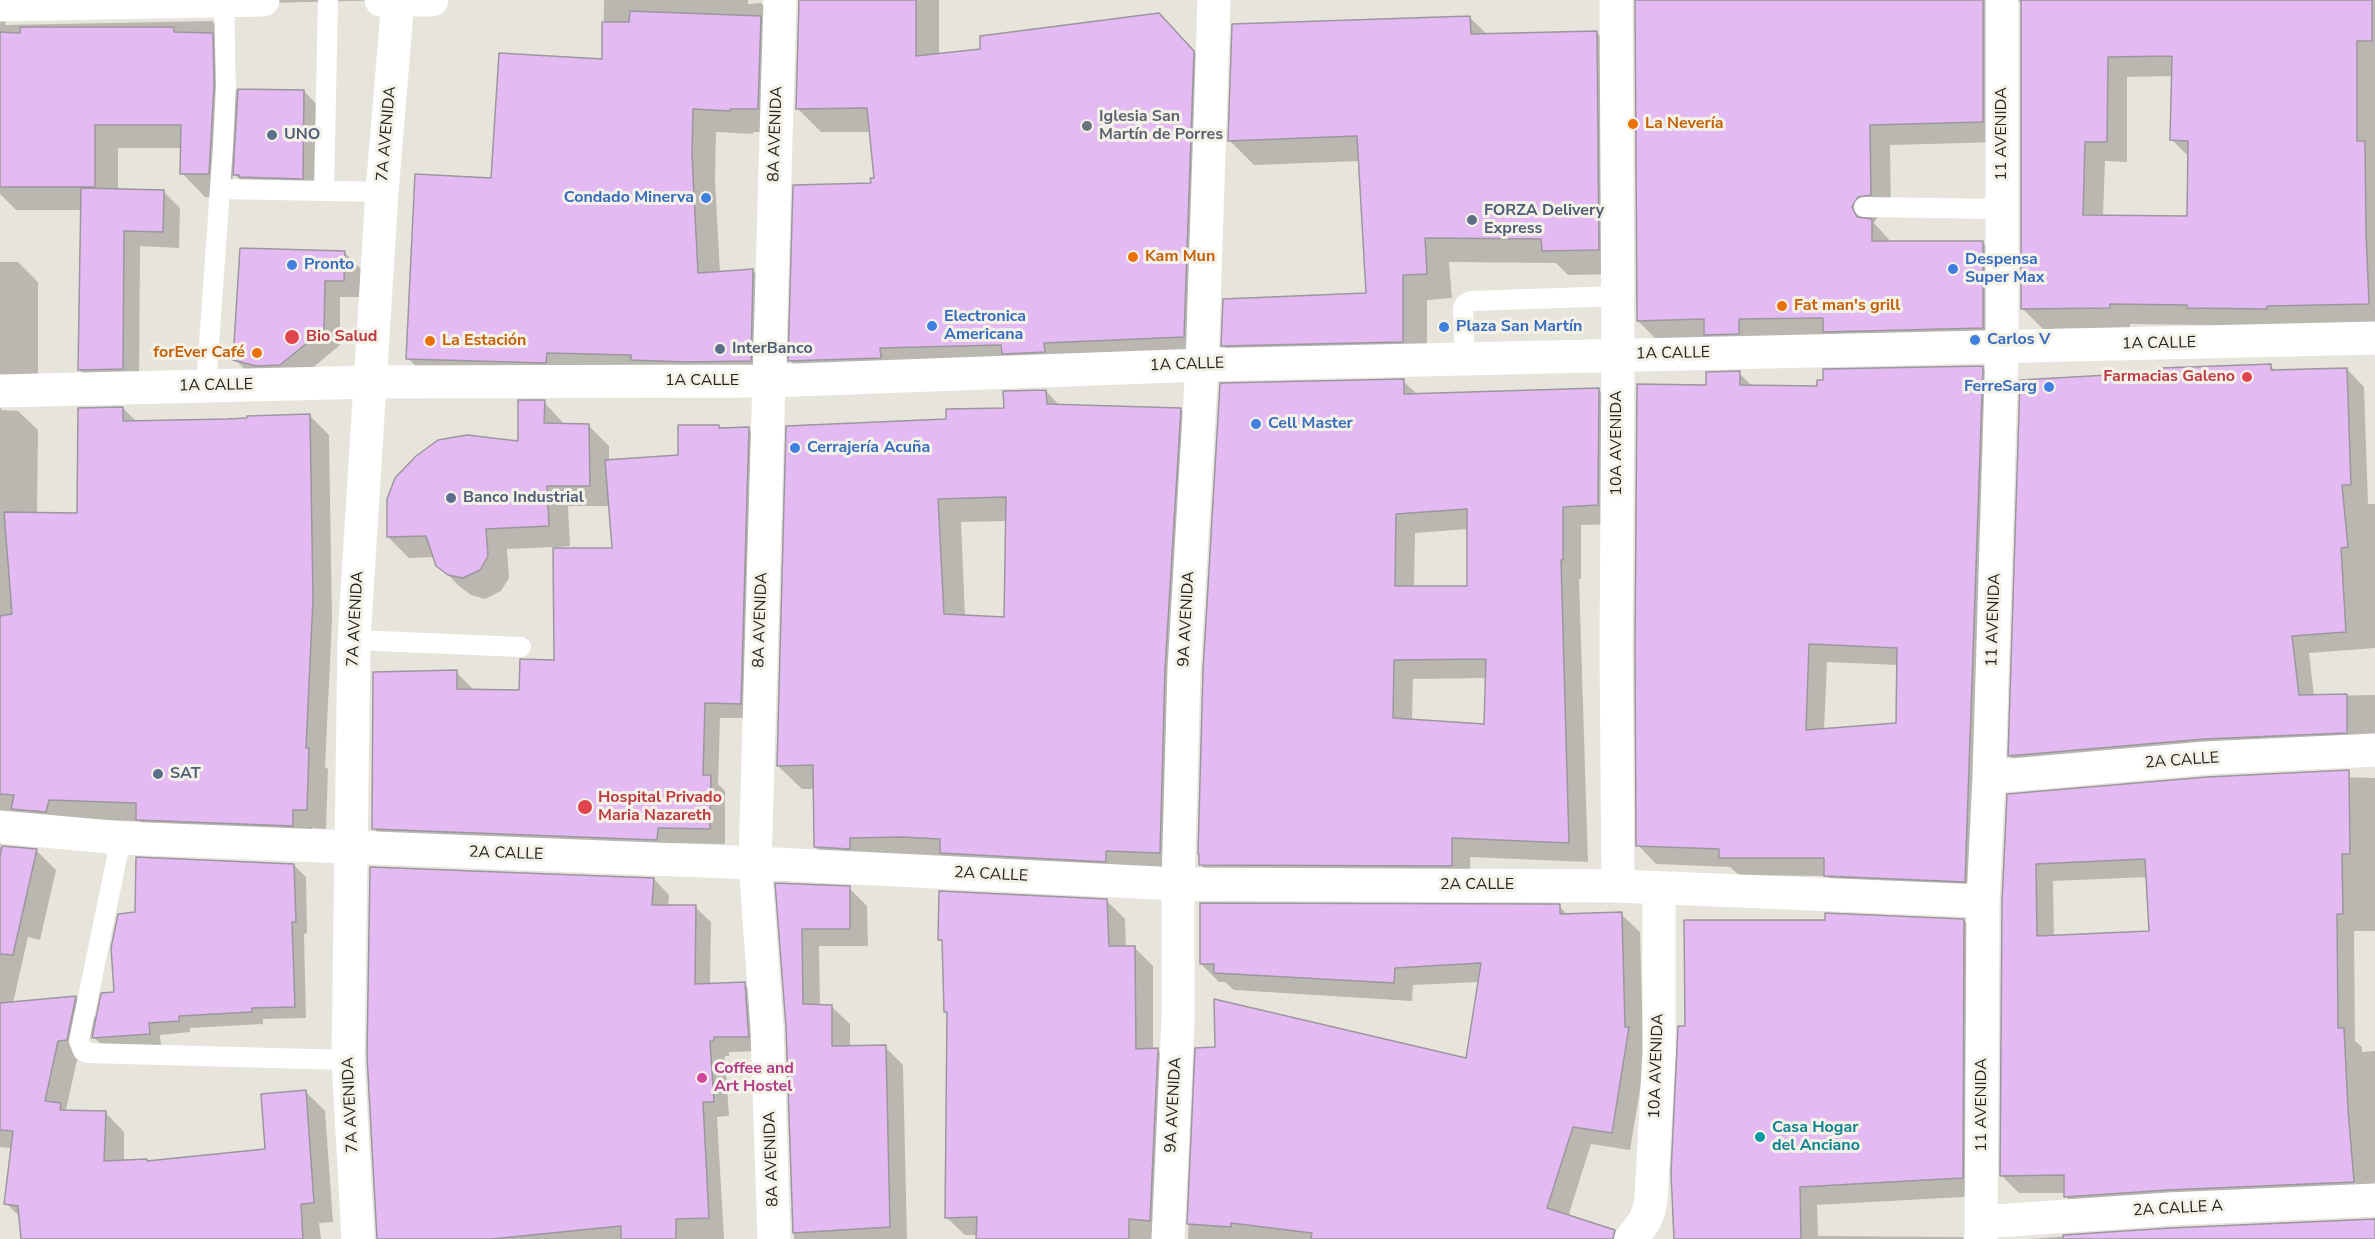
<!DOCTYPE html>
<meta charset="utf-8">
<style>
body{margin:0}
canvas{display:block;background:#e7e5db}
</style>
<canvas width="2375" height="1239"></canvas>
<script>
const ctx = document.querySelector('canvas').getContext('2d');
ctx.lineJoin = 'round';
function fillPath(path, color) { ctx.fillStyle = color; ctx.fill(path, 'evenodd'); }
const toPath = rows => new Path2D(rows.map(r => 'M' + r).join(''));
function strokePath(path, color, width, dash) { ctx.strokeStyle = color; ctx.lineWidth = width; ctx.lineCap = dash ? 'butt' : 'round'; ctx.setLineDash(dash || []); ctx.stroke(path); }
function drawText(font, color, halo, rows, align = 'center') {
  ctx.font = font + ' "Nunito Sans",sans-serif'; ctx.lineWidth = 6; ctx.setLineDash([]); ctx.textBaseline = 'middle'; ctx.strokeStyle = halo; ctx.fillStyle = color; for (const [text, x, y, turn = 0] of rows) {
    ctx.save(); ctx.translate(x, y); ctx.rotate((+turn || 0) * Math.PI / 180); ctx.textAlign = isNaN(turn) ? turn : align; if (halo) ctx.strokeText(text, 0, 0); ctx.fillText(text, 0, 0); ctx.restore();
  }
}
const shadow = toPath([
 [0,0,392,0,24,9,6,20,5,25,212,21,235,45,236,90,304,91,320,108,319,194,251,190,233,173,232,197,205,197,182,173,182,148,118,148,118,191,164,192,180,208,179,248,140,246,139,385,96,386,80,370,82,210,16,210,0,194],
 [604,0,748,0,748,4,761,3,784,27,781,132,753,132,753,134,716,132,715,180,720,273,753,271,776,294,774,384,431,382,408,358,493,180,603,60],
 [822,0,939,0,939,54,1183,39,1217,76,1208,360,814,385,790,361,876,179,871,132,821,132,797,108],
 [1636,0,2375,0,2375,324,2209,328,2205,325,2130,324,2130,328,2043,329,2022,308,2022,1,2013,4,2003,142,1890,145,1891,215,1878,217,1874,223,1892,243,1983,243,2003,263,2003,348,1658,341,1638,321],
 [2173,76,2172,140,2189,157,2189,217,2103,217,2105,161,2127,162,2127,77],
 [1469,17,1488,35,1597,33,1622,57,1623,274,1568,275,1556,263,1449,262,1452,298,1427,300,1427,366,1248,370,1223,345,1368,295,1360,161,1254,165,1230,141],
 [344,252,361,269,360,297,340,297,340,345,297,381,251,376,235,359],
 [0,262,18,262,38,282,38,391,3,401,1,410,18,411,38,430,37,514,79,514,123,408,137,422,227,421,309,415,329,435,332,620,325,767,328,769,326,829,312,828,312,845,157,839,139,821,68,819,4,835,0,847],
 [2270,366,2277,372,2347,369,2364,387,2368,504,2375,504,2375,648,2309,653,2314,696,2375,695,2375,743,2028,774,2010,756,2021,381],
 [1982,367,2000,386,1983,899,1844,894,1827,876,1739,875,1730,867,1656,864,1638,845,1708,386,1739,373,1753,387,1819,387],
 [1827,662,1898,665,1897,724,1824,730],
 [1403,381,1418,395,1598,389,1618,409,1617,524,1581,525,1581,579,1579,579,1588,862,1470,857,1471,885,1220,884,1201,865],
 [1468,529,1468,587,1414,588,1415,533],
 [1487,678,1486,726,1412,721,1413,679],
 [1046,391,1060,406,1180,409,1204,433,1183,876,839,870,815,847,815,789,802,789,778,766,948,421,1006,409],
 [1007,521,1006,618,965,617,961,522],
 [544,402,565,425,588,425,609,446,609,461,679,457,719,427,722,430,748,429,763,444,755,718,720,718,718,784,725,791,725,844,673,843,672,855,389,844,374,829,456,672,471,687,472,691,520,692,555,661,554,547,507,549,509,578,501,591,485,599,471,595,459,586,438,565,435,557,409,558,388,537,520,442],
 [568,506,610,506,614,549,558,550,558,547,570,546],
 [2274,775,2375,778,2375,931,2354,931,2355,1041,2362,1047,2362,1052,2375,1051,2375,1199,2083,1214,2066,1197,2066,1193,2019,1193,2002,1176,2008,796],
 [2148,877,2151,933,2054,937,2053,881],
 [0,847,37,851,56,870,40,940,28,937,13,1003,76,997,97,1019,116,994,137,913,294,865,306,877,307,933,304,934,306,1018,263,1019,263,1024,190,1028,190,1032,160,1035,161,1046,106,1049,91,1035,86,1059,77,1060,66,1110,105,1112,124,1132,124,1161,146,1160,148,1162,266,1150,306,1092,325,1111,333,1222,319,1223,321,1239,22,1239,21,1218,6,1203,13,1148,0,1147],
 [654,879,669,895,668,906,695,907,711,922,710,985,744,984,760,999,763,1051,729,1052,729,1056,725,1056,729,1116,717,1117,724,1239,378,1239],
 [777,884,849,888,867,906,868,946,819,946,820,1006,832,1007,850,1024,850,1047,885,1047,903,1065,907,1239,794,1239,787,1027],
 [1107,901,1125,919,1126,948,1135,948,1153,966,1153,1050,1157,1050,1175,1068,1168,1239,978,1239,978,1235,965,1235,946,1217,948,1014,946,1011,944,944,939,939],
 [1559,906,1568,915,1621,914,1640,932,1643,1043,1647,1047,1630,1150,1591,1144,1568,1217,1584,1239,1188,1239,1197,1049,1467,1060,1480,982,1413,985,1412,1001,1234,990,1225,982,1219,982,1201,964],
 [1964,920,1981,938,1980,1196,1817,1205,1818,1236,1962,1237,1964,1239,1676,1239,1686,1028],
 [2170,1229,2312,1239,2029,1239]
]);
const building = toPath([
 [799,0,916,0,916,56,980,49,980,36,1159,13,1194,51,1184,337,1044,343,1045,352,1002,354,1001,345,880,348,881,358,788,361,793,185,871,183,870,178,874,178,867,108,796,109,799,0],
 [1635,0,1983,0,1983,122,1870,125,1871,195,1858,197,1852,207,1857,217,1872,219,1872,241,1983,241,1983,328,1823,332,1823,318,1739,319,1739,334,1704,335,1704,319,1637,321,1635,0],
 [2021,0,2372,0,2372,41,2357,41,2357,141,2365,141,2366,232,2369,304,2267,306,2267,309,2187,308,2187,305,2110,304,2110,308,2021,309,2021,0],
 [2172,56,2170,140,2188,141,2187,216,2083,215,2085,142,2107,142,2108,57,2172,56],
 [630,11,761,16,758,109,730,109,730,111,693,109,692,155,698,273,753,269,751,361,686,362,631,360,631,355,547,353,546,363,406,359,415,174,491,178,499,53,602,59,602,22,629,22,630,11],
 [1470,16,1471,34,1597,31,1599,250,1542,251,1541,239,1425,238,1427,274,1403,275,1403,342,1221,346,1223,299,1366,293,1357,136,1228,141,1232,24,1470,16],
 [20,27,174,27,174,32,213,33,214,85,209,174,180,174,181,125,95,125,95,187,0,187,0,32,20,33,20,27],
 [238,89,304,90,303,179,239,177,239,175,233,175,238,89],
 [81,188,164,190,163,232,124,231,123,369,78,370,81,188],
 [240,248,345,251,344,281,325,281,324,329,280,365,256,366,233,360,240,248],
 [2271,364,2271,370,2347,368,2351,485,2342,485,2348,547,2341,548,2346,632,2292,636,2299,695,2347,694,2347,733,2204,739,2008,756,2020,380,2161,372,2161,368,2271,364],
 [1983,366,1965,882,1824,876,1824,858,1719,858,1719,849,1636,846,1635,647,1637,384,1706,385,1706,372,1740,371,1740,385,1817,386,1817,380,1823,380,1823,369,1983,366],
 [1809,644,1897,648,1896,723,1806,730,1809,644],
 [1404,379,1404,394,1599,388,1598,505,1563,507,1563,560,1561,560,1569,843,1452,838,1452,866,1199,865,1199,854,1198,854,1203,671,1220,383,1404,379],
 [1467,509,1467,586,1395,586,1396,514,1467,509],
 [1486,659,1484,724,1393,718,1394,660,1486,659],
 [1046,390,1047,404,1181,408,1165,669,1160,853,1106,851,1106,862,940,853,940,839,902,837,850,838,850,849,814,847,813,765,777,766,786,426,946,419,946,409,1004,408,1003,391,1046,390],
 [1006,497,1004,617,944,614,938,499,1006,497],
 [518,400,545,400,544,423,589,424,590,486,547,486,549,526,486,529,488,556,480,570,463,578,448,575,436,566,426,536,387,537,387,499,395,478,416,456,438,440,467,435,518,441,518,400],
 [123,407,123,421,227,419,247,418,247,416,310,414,313,599,306,748,309,748,307,810,293,810,293,826,136,820,136,803,49,800,46,812,11,809,14,795,0,794,0,616,12,614,4,512,77,513,78,408,123,407],
 [678,425,719,425,719,428,749,427,741,704,705,703,703,775,711,775,710,829,658,828,657,840,372,829,373,672,457,670,457,689,519,690,520,659,554,660,553,548,612,548,605,460,678,455,678,425],
 [2349,770,2350,854,2342,854,2343,914,2337,914,2338,1028,2344,1028,2348,1109,2354,1182,2168,1190,2064,1197,2064,1175,2000,1176,2002,902,2007,794,2207,777,2349,770],
 [2145,859,2149,931,2037,936,2036,864,2145,859],
 [2,846,37,849,13,955,0,954,0,856,2,846],
 [136,857,294,864,296,922,292,922,295,1007,252,1008,252,1012,179,1016,179,1021,149,1023,150,1034,92,1038,101,993,114,992,111,948,118,914,135,912,136,857],
 [370,867,654,878,652,905,696,905,695,984,745,982,748,1029,749,1037,714,1037,714,1041,710,1041,714,1102,703,1102,709,1218,676,1219,676,1239,621,1239,621,1226,492,1239,377,1239,367,1056,370,867],
 [775,883,850,886,850,929,802,929,803,1004,832,1005,832,1046,886,1045,890,1227,793,1233,786,1027,775,883],
 [939,891,1107,899,1109,946,1135,946,1136,1049,1158,1048,1150,1221,1129,1219,1129,1239,976,1239,977,1217,945,1218,947,1012,944,1012,942,940,938,940,939,891],
 [1200,903,1560,904,1560,914,1622,912,1625,1027,1629,1027,1612,1133,1573,1127,1547,1208,1615,1230,1613,1239,1311,1239,1312,1233,1231,1223,1231,1227,1187,1224,1195,1048,1215,1047,1214,999,1466,1058,1481,963,1395,968,1394,983,1214,973,1214,964,1200,964,1200,903],
 [1825,913,1964,919,1963,1178,1800,1187,1801,1239,1674,1239,1671,1173,1678,1026,1685,1026,1684,920,1825,920,1825,913],
 [76,996,67,1040,58,1041,45,1101,61,1103,60,1110,106,1111,104,1161,147,1159,147,1161,265,1149,261,1094,306,1090,314,1203,301,1204,303,1239,21,1239,18,1206,4,1204,13,1131,0,1130,0,1003,76,996],
 [2375,1219,2375,1239,2063,1239,2063,1235,2170,1228,2375,1219]
]);
const lane = toPath([
 [221,189,382,192],
 [324,191,328,0],
 [1864,207,2002,209],
 [1465,358,1463,309,1465,304,1471,301,1618,296],
 [206,386,223,146,226,85,224,1],
 [354,640,521,647],
 [121,838,79,1041,83,1051,87,1053,348,1060]
]);
const street = toPath([
 [1989,777,2206,758,2375,750],
 [0,827,121,838,755,863,1178,884,1618,886,1983,901],
 [1618,886,1616,647,1618,356],
 [1981,1222,2169,1209,2375,1200],
 [358,1239,348,1060,354,640,382,192,398,0],
 [774,1239,767,1028,755,863,780,0],
 [1168,1239,1178,1019,1178,884,1184,670,1202,365,1214,0],
 [1631,1239,1644,1222,1649,1210,1651,1198,1659,1052,1659,888],
 [1981,1239,1983,901,1989,777,2002,347]
]);
const secondary = toPath([
 [381,0,432,0],
 [1616,0,1618,356],
 [0,5,263,0],
 [2002,347,2002,0],
 [0,391,372,382,768,381,1202,365,2375,338]
]);
const markers = [
 [1633,124,6,"#e8710a"],
 [1087,126,6,"#6b7280"],
 [272,135,6,"#5c6f8a"],
 [706,198,6,"#3f7fe0"],
 [1472,220,6,"#5c6f8a"],
 [1133,257,6,"#e8710a"],
 [292,265,6,"#3f7fe0"],
 [1953,269,6,"#3f7fe0"],
 [1782,306,6,"#e8710a"],
 [932,326,6,"#3f7fe0"],
 [1444,327,6,"#3f7fe0"],
 [292,337,8,"#e0444e"],
 [1975,340,6,"#3f7fe0"],
 [430,341,6,"#e8710a"],
 [720,349,6,"#5c6f8a"],
 [257,353,6,"#e8710a"],
 [2247,377,6,"#e0444e"],
 [2049,387,6,"#3f7fe0"],
 [1256,424,6,"#3f7fe0"],
 [795,448,6,"#3f7fe0"],
 [451,498,6,"#5c6f8a"],
 [158,774,6,"#5c6f8a"],
 [585,807,8,"#e0444e"],
 [702,1078,6,"#d1479c"],
 [1760,1137,6,"#0f9aa8"]
];
const worshipNames = [
 ["Iglesia San",1099,117],
 ["Martín de Porres",1099,135]
];
const foodNames = [
 ["La Nevería",1645,124],
 ["Kam Mun",1145,257],
 ["Fat man's grill",1794,306],
 ["La Estación",442,341],
 ["forEver Café",245,353,"right"]
];
const streetNames = [
 ["7A AVENIDA",387,134,-85],
 ["8A AVENIDA",776,134,-88],
 ["11 AVENIDA",2002,134,-90],
 ["1A CALLE",2159,344,-1],
 ["1A CALLE",1673,354,-1],
 ["1A CALLE",1187,365,-2],
 ["1A CALLE",702,381],
 ["1A CALLE",216,386,-1],
 ["10A AVENIDA",1617,443,-90],
 ["7A AVENIDA",356,619,-87],
 ["9A AVENIDA",1187,619,-87],
 ["8A AVENIDA",761,620,-88],
 ["11 AVENIDA",1994,620,-88],
 ["2A CALLE",2182,761,-4],
 ["2A CALLE",506,854,2],
 ["2A CALLE",991,875,3],
 ["2A CALLE",1477,885],
 ["10A AVENIDA",1657,1066,-88],
 ["7A AVENIDA",351,1105,-93],
 ["9A AVENIDA",1174,1105,-87],
 ["11 AVENIDA",1982,1105,-90],
 ["8A AVENIDA",772,1159,-92],
 ["2A CALLE A",2178,1209,-3]
];
const serviceNames = [
 ["UNO",284,135],
 ["FORZA Delivery",1484,211],
 ["Express",1484,229],
 ["InterBanco",732,349],
 ["Banco Industrial",463,498],
 ["SAT",170,774]
];
const shopNames = [
 ["Condado Minerva",694,198,"right"],
 ["Despensa",1965,260],
 ["Super Max",1965,278],
 ["Pronto",304,265],
 ["Electronica",944,317],
 ["Americana",944,335],
 ["Plaza San Martín",1456,327],
 ["Carlos V",1987,340],
 ["FerreSarg",2037,387,"right"],
 ["Cell Master",1268,424],
 ["Cerrajería Acuña",807,448]
];
const healthNames = [
 ["Bio Salud",306,337],
 ["Farmacias Galeno",2235,377,"right"],
 ["Hospital Privado",598,798],
 ["Maria Nazareth",598,816]
];
const hotelNames = [
 ["Coffee and",714,1069],
 ["Art Hostel",714,1087]
];
const cultureNames = [
 ["Casa Hogar",1772,1128],
 ["del Anciano",1772,1146]
];
fillPath(shadow, '#0003');
fillPath(building, '#e4baf3');
strokePath(building, '#9c969e', 1.5);
strokePath(lane, '#fff', 20);
strokePath(street, '#fff', 33);
strokePath(secondary, '#fff', 33);
for (const [x, y, r, color] of markers) { const dot = new Path2D(); dot.arc(x, y, r, 0, 2 * Math.PI); ctx.fillStyle = color; ctx.fill(dot); strokePath(dot, '#f4f2e8', 2); }
drawText('bold 16px', '#5b616d', '#f4f2e8', worshipNames, 'left');
drawText('bold 16px', '#c56008', '#f4f2e8', foodNames, 'left');
drawText('16px', '#262622', '#f4f2e8', streetNames);
drawText('bold 16px', '#4e5e75', '#f4f2e8', serviceNames, 'left');
drawText('bold 16px', '#366cbe', '#f4f2e8', shopNames, 'left');
drawText('bold 16px', '#be3a42', '#f4f2e8', healthNames, 'left');
drawText('bold 16px', '#b23c85', '#f4f2e8', hotelNames, 'left');
drawText('bold 16px', '#0d838f', '#f4f2e8', cultureNames, 'left');
</script>
